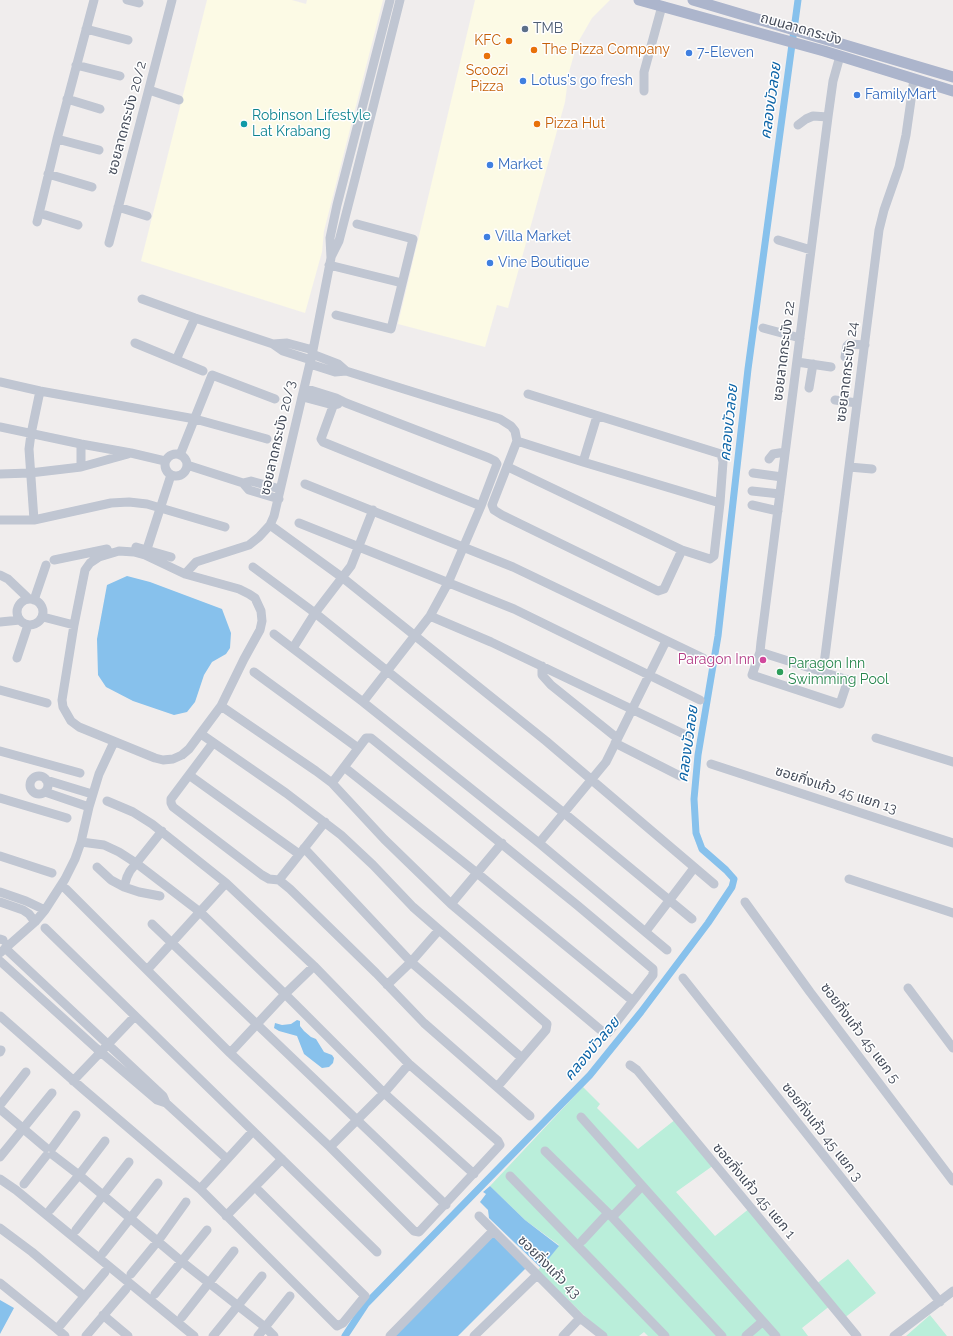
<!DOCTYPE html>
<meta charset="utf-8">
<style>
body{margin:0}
canvas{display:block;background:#f0eded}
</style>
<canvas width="953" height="1336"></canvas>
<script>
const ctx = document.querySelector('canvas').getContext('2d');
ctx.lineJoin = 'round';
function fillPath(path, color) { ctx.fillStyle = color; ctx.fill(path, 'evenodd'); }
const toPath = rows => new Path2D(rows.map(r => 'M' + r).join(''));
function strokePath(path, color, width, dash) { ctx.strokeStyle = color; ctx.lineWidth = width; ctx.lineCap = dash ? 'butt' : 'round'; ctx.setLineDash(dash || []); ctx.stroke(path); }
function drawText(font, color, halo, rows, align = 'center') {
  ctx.font = font + ' Raleway,"Noto Sans Thai",sans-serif'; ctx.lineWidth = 3; ctx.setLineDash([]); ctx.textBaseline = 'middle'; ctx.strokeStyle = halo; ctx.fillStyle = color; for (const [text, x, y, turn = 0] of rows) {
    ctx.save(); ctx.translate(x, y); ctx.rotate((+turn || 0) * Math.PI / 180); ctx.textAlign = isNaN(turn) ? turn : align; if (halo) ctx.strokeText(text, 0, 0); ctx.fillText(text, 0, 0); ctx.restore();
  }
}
const commercial = toPath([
 [207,0,292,0,306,4,307,0,383,0,324,231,322,252,305,313,141,261],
 [475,0,610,0,592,18,577,44,569,72,565,102,508,308,497,305,485,347,398,324]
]);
const green = toPath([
 [583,1087,600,1104,597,1108,638,1149,676,1119,714,1165,676,1192,715,1236,750,1208,815,1285,848,1259,876,1293,843,1319,831,1305,802,1328,808,1336,648,1336,644,1332,639,1336,605,1336,538,1270,559,1245,525,1220,490,1186],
 [930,1315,947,1336,906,1336]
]);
const water = toPath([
 [127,576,150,582,222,609,231,633,230,648,226,654,212,662,204,675,195,702,187,712,174,715,133,701,106,687,98,675,97,639,107,585],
 [297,1020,300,1021,300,1026,304,1031,311,1037,316,1039,324,1052,332,1055,334,1058,333,1063,329,1067,322,1068,304,1054,297,1036,279,1031,274,1028,275,1023,282,1025,291,1024],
 [490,1186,525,1220,559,1246,541,1268,489,1218,488,1210,480,1202,486,1194,483,1192],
 [492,1235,526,1268,458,1336,392,1336],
 [0,1300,14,1308,0,1334]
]);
const canal = toPath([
 [345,1336,366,1304,590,1075,641,1012,708,923,732,887,734,879,726,870,702,849,696,833,694,799,698,755,718,636,748,369,798,0]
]);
const minor = toPath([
 [127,0,139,3],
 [86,29,128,40],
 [76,65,120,76],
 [149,90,179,100],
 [644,91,644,72,662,6],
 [67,99,100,109],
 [798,125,806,119,813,116,828,117],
 [57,139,99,150],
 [48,174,92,187],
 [118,207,147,216],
 [39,213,78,225],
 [37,222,57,139,94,0],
 [778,240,811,250],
 [109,243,172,0],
 [331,257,339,241,355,179,400,0],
 [329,265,402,283],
 [142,299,195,318,273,344,283,351,311,360],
 [336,315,391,329,413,239,357,224],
 [763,328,800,338],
 [135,343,203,371],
 [273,344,287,343,313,350],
 [312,354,338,364,346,371],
 [845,357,847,346,849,344,865,345],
 [176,360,195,318],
 [797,362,831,367],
 [310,364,335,372,346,371,500,419,511,426,515,431,517,441,492,505,494,510,502,515,658,591,664,589,682,550],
 [0,382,40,391,195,419,267,439],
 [304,388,336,398,346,403,489,458,495,461,497,464,481,506,448,583,430,616,363,702],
 [809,388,813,364],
 [303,397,333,405,338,404],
 [336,398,321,439,323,442,481,506],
 [835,400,857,403],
 [0,427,81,444,131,453,165,461],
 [517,441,583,462,720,503],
 [81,444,81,467],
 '165 465a11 11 0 1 1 22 0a11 11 0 1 1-22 0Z',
 [180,455,212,375,275,399],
 [769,459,773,454,785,452],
 [583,462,597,416],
 [187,465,243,483,251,481,280,489],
 [508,467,682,550,710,559,714,556,720,503,723,462,721,454,528,394],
 [849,467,872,469],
 [753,473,782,477],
 [0,474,30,473,81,467,128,454],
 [243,483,249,490,279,499],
 [305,484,513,567,703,658],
 [752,491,780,494],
 [752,505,778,511],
 [0,520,34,520,111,503,129,502,147,504,225,527],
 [34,520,29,449,31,434,40,391],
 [299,523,514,609,700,700],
 [270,525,343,578,505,708,546,741,714,884],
 [136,547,171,557],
 [147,549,171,475],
 [119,551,134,552,145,555,185,574,239,589,249,594,255,598,261,611,262,621,260,630,244,659,221,706,189,749,182,755,173,759,163,760,155,758,79,727,71,721,63,707,62,700,74,625,85,570,90,563,99,557,119,551],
 [54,560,107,549],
 [253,567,315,613,564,813,692,919],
 [185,574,196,562,249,545,259,537,270,525,274,516,313,350,331,258,330,238,337,205,390,0],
 [0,575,8,579,29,599],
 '17 612a13 13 0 1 1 26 0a13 13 0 1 1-26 0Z',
 [34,600,46,565],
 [430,616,491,642,690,737],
 [43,617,74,625],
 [0,622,20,620],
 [274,634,363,702,539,843,667,950],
 [293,648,315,613,351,566,373,510],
 [760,652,848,680,840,704,752,675,760,652,761,642,828,117,833,81,840,56],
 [17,658,28,625],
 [542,666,542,675,551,685,617,738],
 [254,672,358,748],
 [823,672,879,230,884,210,899,167,906,135,914,79],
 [0,690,47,703],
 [221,706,316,771,332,783,384,839,451,904,603,1032,608,1033,653,975,653,969,577,905,371,738,366,738,332,783],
 [201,734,286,793,341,835,373,865,413,907,547,1024,546,1030,497,1087],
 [876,738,953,762],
 [213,743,171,799,171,803,173,807,262,875,269,879,279,880,290,889,376,973,424,1023,530,1116],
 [615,743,680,776],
 [0,751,80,773],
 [711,764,953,843],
 [344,767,477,873,633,1001],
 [189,775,299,854],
 '30 785a9 9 0 1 1 18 0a9 9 0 1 1-18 0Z',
 [46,780,92,794],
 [45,792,89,807],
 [0,798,67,818],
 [81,842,104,845,119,852,136,863,200,912,285,994,384,1093,474,1174],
 [539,843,606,762,666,641],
 [304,848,411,962,522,1058],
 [0,856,52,873],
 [97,867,111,880,124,887,139,892,160,896],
 [849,879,953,913],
 [279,880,325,822],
 [124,887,127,877,130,871,162,831],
 [66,889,230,1053,330,1147,414,1231,419,1232,500,1145,498,1141,409,1064,314,966,226,883,152,824,133,812,107,801],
 [0,892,26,901,45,910],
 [0,902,23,910,29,914,35,922],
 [745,902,810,992,953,1181],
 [451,904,502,843],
 [152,924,446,1205],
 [45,928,377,1252],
 [646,931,694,868],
 [0,939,3,940],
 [0,953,35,922,45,910,65,879,75,859,81,842,89,807,99,774,114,742],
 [0,961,96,1048,157,1100,166,1103,163,1096,5,948],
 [147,970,226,883],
 [683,978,940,1302],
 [387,985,411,962,439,930],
 [908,988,953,1048],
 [0,1016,83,1089,200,1189,337,1326,343,1323,365,1296,259,1191],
 [0,1052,1,1050],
 [230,1053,285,994,314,966],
 [630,1065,637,1070,857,1336],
 [73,1081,135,1016],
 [166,1103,227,1159],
 [0,1105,26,1072],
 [0,1109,46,1148],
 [581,1117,776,1336],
 [330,1147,384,1093,409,1064],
 [52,1148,76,1115],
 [545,1151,612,1217,722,1336],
 [53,1155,79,1175,181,1261,265,1327,274,1336],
 [0,1157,52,1093],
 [510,1176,665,1336],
 [0,1179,16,1190,194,1336],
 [24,1184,46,1156],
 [200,1189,253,1131],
 [50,1210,79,1175,105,1141],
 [226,1216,282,1159],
 [479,1216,580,1318,603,1336],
 [612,1217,642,1186],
 [0,1228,32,1252,84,1296],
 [76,1230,129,1162],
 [582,1241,608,1213],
 [103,1253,158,1183],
 [131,1274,158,1241,186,1202],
 [0,1283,57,1329,105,1272],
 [155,1294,207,1230],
 [103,1315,128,1336],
 [182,1317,234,1251],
 [57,1329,65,1336],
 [86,1336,126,1289],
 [213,1336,262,1276],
 [258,1336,290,1296],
 [390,1336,493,1231],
 [474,1336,537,1275],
 [563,1336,580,1318],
 [746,1336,762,1322],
 [894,1336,953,1291]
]);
const major = toPath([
 [639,0,824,51,953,91],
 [693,0,953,77]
]);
const markers = [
 [525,29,4,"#5c6f8a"],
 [509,41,4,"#e8710a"],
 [534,50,4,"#e8710a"],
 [689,53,4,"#3f7fe0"],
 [487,56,4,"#e8710a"],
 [523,81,4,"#3f7fe0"],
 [857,95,4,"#3f7fe0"],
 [244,124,4,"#0f9aa8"],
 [537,124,4,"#e8710a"],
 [490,165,4,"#3f7fe0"],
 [487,237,4,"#3f7fe0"],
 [490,263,4,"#3f7fe0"],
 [763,660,4,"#d1479c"],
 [780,672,4,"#2e9e5b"]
];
const serviceNames = [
 ["TMB",533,29]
];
const streetNames = [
 ["ถนนลาดกระบัง",801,29,16],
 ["ซอยลาดกระบัง 20/2",127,118,-75],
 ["ซอยลาดกระบัง 22",784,351,-83],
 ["ซอยลาดกระบัง 24",847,372,-83],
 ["ซอยลาดกระบัง 20/3",278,438,-77],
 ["ซอยกิ่งแก้ว 45 แยก 13",836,790,18],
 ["ซอยกิ่งแก้ว 45 แยก 5",860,1033,53],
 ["ซอยกิ่งแก้ว 45 แยก 3",822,1132,52],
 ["ซอยกิ่งแก้ว 45 แยก 1",754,1191,50],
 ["ซอยกิ่งแก้ว 43",549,1267,45]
];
const foodNames = [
 ["KFC",501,41,"right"],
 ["The Pizza Company",542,50],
 ["Scoozi",487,71,"center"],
 ["Pizza",487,87,"center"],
 ["Pizza Hut",545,124]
];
const shopNames = [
 ["7-Eleven",697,53],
 ["Lotus's go fresh",531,81],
 ["FamilyMart",865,95],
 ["Market",498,165],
 ["Villa Market",495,237],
 ["Vine Boutique",498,263]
];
const cultureNames = [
 ["Robinson Lifestyle",252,116],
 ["Lat Krabang",252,132]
];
const hotelNames = [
 ["Paragon Inn",755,660]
];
const leisureNames = [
 ["Paragon Inn",788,664],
 ["Swimming Pool",788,680]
];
const waterNames = [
 ["คลองบัวลอย",771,101,-82],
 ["คลองบัวลอย",729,423,-84],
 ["คลองบัวลอย",688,744,-82],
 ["คลองบัวลอย",592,1049,-50]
];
fillPath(commercial, '#fcfae5');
fillPath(green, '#baeeda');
fillPath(water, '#87c1ec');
strokePath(canal, '#87c1ec', 7);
strokePath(minor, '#c0c6d2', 9);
strokePath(major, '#acb5cc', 11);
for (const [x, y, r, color] of markers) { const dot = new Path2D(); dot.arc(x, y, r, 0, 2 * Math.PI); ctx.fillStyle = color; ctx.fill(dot); strokePath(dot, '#fff', 1.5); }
drawText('14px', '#4e5e75', '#fff', serviceNames, 'left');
drawText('14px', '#454c5a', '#fff', streetNames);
drawText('14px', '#c56008', '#fff', foodNames, 'left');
drawText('14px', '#366cbe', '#fff', shopNames, 'left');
drawText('14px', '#0d838f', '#fff', cultureNames, 'left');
drawText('14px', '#b23c85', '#fff', hotelNames, 'right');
drawText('14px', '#27864d', '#fff', leisureNames, 'left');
drawText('italic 15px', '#0c64a7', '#fff', waterNames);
</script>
